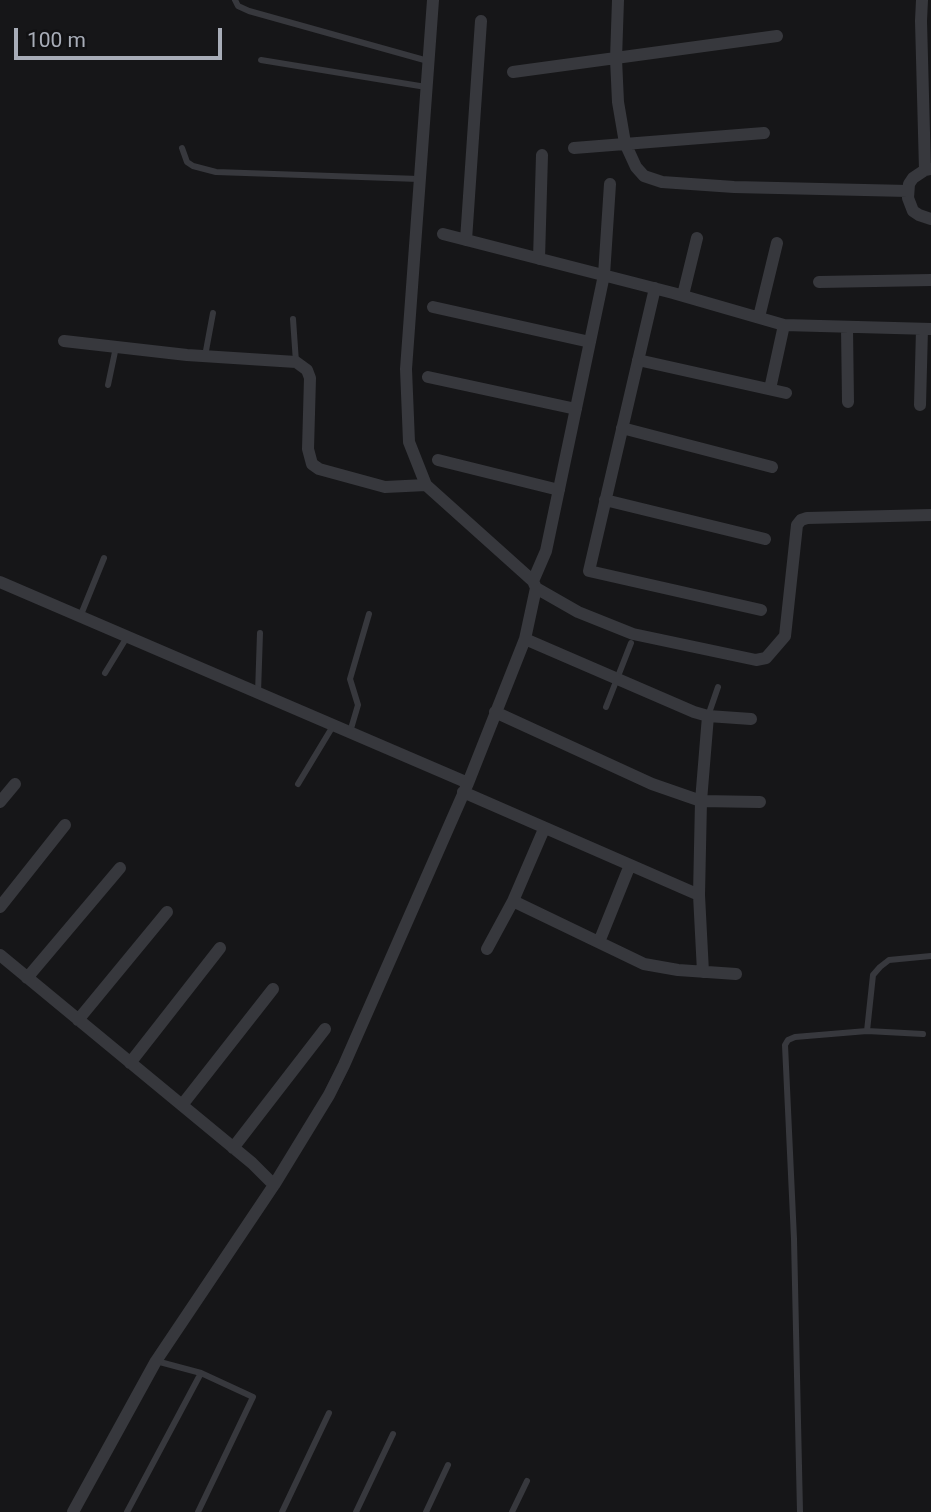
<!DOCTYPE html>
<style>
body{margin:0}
#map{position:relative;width:931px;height:1512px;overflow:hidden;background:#161618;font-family:Roboto,sans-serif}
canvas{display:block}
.scale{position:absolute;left:14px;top:28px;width:208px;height:32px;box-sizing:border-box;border:4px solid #a8adb8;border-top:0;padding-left:9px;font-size:21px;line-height:24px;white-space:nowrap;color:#a8adb8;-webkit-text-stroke:5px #111113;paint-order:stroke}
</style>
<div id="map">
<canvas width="931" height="1512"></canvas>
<div class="scale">100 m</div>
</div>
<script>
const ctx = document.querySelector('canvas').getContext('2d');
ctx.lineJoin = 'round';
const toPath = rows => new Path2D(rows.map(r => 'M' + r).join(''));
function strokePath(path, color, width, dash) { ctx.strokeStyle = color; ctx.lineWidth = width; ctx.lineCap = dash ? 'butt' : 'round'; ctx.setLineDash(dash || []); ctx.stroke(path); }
const service = toPath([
 [235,0,238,6,249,11,428,61],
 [261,60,426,87],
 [182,148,187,162,193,166,216,172,419,179],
 [293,319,296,362],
 [205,356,213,313],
 [108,385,116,347],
 [80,617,104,558],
 [105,673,127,637],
 [258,693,260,633],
 [606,707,631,643],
 [708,716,718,687],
 [350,732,358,705,350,679,369,614],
 [298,784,333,726],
 [867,1031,923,1034],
 [156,1361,201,1373],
 [127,1512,201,1373,253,1397,198,1512],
 [282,1512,329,1413],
 [356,1512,393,1434],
 [426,1512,448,1465],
 [512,1512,527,1481],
 [800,1512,794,1239,785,1045,788,1040,795,1037,867,1031,873,975,880,967,889,960,931,956]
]);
const minor = toPath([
 [433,0,406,369,409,442,426,485,533,581,536,588,578,612,633,634,756,660,766,658,785,636,797,525,801,520,807,518,931,515],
 [618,0,616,59,618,102,625,143,636,167,644,176,662,182,734,187,908,191],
 [922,0,921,21,925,170],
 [513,72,777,36],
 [574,148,764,133],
 [931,169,925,170,913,178,909,184,908,198,913,211,919,215,931,219],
 [443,234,673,293,784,325,931,329],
 [466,240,481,21],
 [539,259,542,155],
 [819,282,931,280],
 [655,288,589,571,761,610],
 [683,295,697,238],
 [433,307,590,342],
 [759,317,777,243],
 [847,328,848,402],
 [64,341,187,355,296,362,307,370,310,378,308,449,312,464,319,469,385,487,426,485],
 [638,360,786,393],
 [428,377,576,409],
 [770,389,784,325],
 [920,405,922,329],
 [622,428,772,467],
 [438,460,559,490],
 [605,500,765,539],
 [533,581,546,551,604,275,610,184],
 [0,582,468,783],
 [525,639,694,712,708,716,751,719],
 [495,712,652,784,701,801,760,802],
 [463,792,699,895],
 [0,802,15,784],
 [513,901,644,964,678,970,736,974],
 [0,907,65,825],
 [599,942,630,865],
 [487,949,513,901,544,829],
 [0,955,252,1163,274,1185],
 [703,972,699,895,701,801,708,716],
 [27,978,120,868],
 [78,1020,167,912],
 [130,1063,220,948],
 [182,1105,273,989],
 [233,1148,325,1029],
 [73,1512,156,1361,274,1185,329,1095,344,1065,468,783,525,639,536,588]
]);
strokePath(service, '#37383d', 6);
strokePath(minor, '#37383d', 12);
</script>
